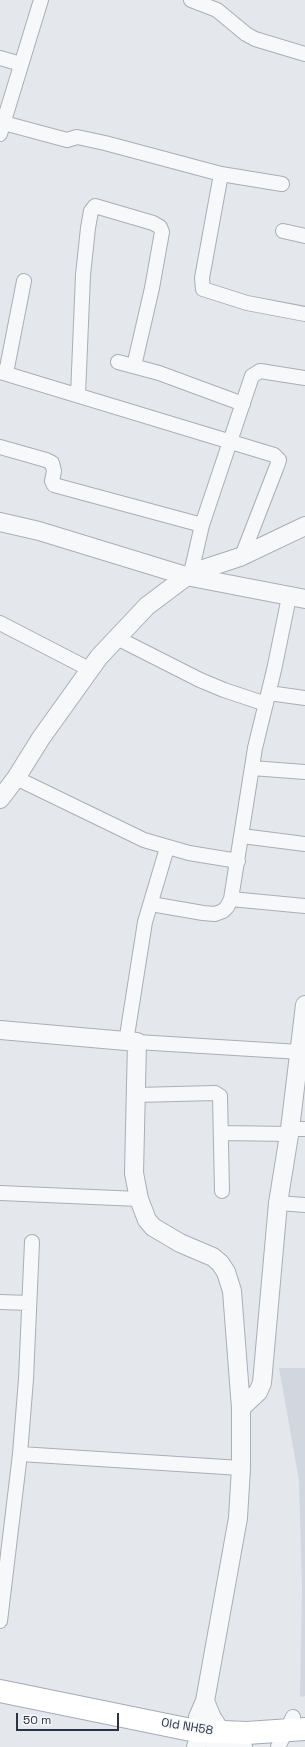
<!DOCTYPE html>
<style>
body{margin:0}
#map{position:relative;width:305px;height:1747px;overflow:hidden;background:#e4e7ec;font-family:"Space Grotesk",sans-serif}
canvas{display:block}
.scale{position:absolute;left:16px;top:1713px;width:103px;height:18px;box-sizing:border-box;border:2px solid #2b3445;border-top:0;padding-left:5px;font-size:12px;line-height:14px;white-space:nowrap;color:#2b3445;-webkit-text-stroke:3px #f4f6f9;paint-order:stroke}
</style>
<div id="map">
<canvas width="305" height="1747"></canvas>
<div class="scale">50 m</div>
</div>
<script>
const ctx = document.querySelector('canvas').getContext('2d');
ctx.lineJoin = 'round';
function fillPath(path, color) { ctx.fillStyle = color; ctx.fill(path, 'evenodd'); }
const toPath = rows => new Path2D(rows.map(r => 'M' + r).join(''));
function strokePath(path, color, width, dash) { ctx.strokeStyle = color; ctx.lineWidth = width; ctx.lineCap = dash ? 'butt' : 'round'; ctx.setLineDash(dash || []); ctx.stroke(path); }
function drawText(font, color, halo, rows, align = 'center') {
  ctx.font = font + ' "Space Grotesk",sans-serif'; ctx.lineWidth = 3; ctx.setLineDash([]); ctx.textBaseline = 'middle'; ctx.strokeStyle = halo; ctx.fillStyle = color; for (const [text, x, y, turn = 0] of rows) {
    ctx.save(); ctx.translate(x, y); ctx.rotate((+turn || 0) * Math.PI / 180); ctx.textAlign = isNaN(turn) ? turn : align; if (halo) ctx.strokeText(text, 0, 0); ctx.fillText(text, 0, 0); ctx.restore();
  }
}
const built = toPath([
 [279,1368,305,1368,305,1696,300,1697,302,1587,299,1480]
]);
const minor = toPath([
 [191,0,217,10,246,34,255,39,305,54],
 [0,58,21,64],
 [0,122,67,140,77,137,105,143,221,174,282,184],
 [0,134,41,0],
 [221,174,202,278,203,289,247,303,305,314],
 [283,231,305,236],
 [118,362,159,373,243,404],
 [0,372,274,455,279,460,277,466,242,556],
 [6,373,24,281],
 [78,395,83,275,88,228,91,211,95,206,153,223,160,227,162,232,152,288,134,366],
 [0,447,46,460,52,463,54,471,52,481,54,485,202,525],
 [191,573,202,525,252,376,260,371,305,378],
 [289,597,274,670,255,748,231,899,305,906],
 [0,623,91,670],
 [117,638,200,680,224,690,266,704],
 [269,693,305,698],
 [252,768,305,772],
 [16,778,144,840,189,853,238,861],
 [242,836,305,844],
 [151,904,203,913,215,914,223,911,227,907,231,899],
 [126,1042,145,922,167,848],
 [137,1042,300,1052],
 [136,1095,215,1093,220,1096,222,1191],
 [290,1129,305,1129],
 [222,1133,289,1134],
 [0,1193,139,1199],
 [278,1203,305,1205],
 [32,1242,26,1379,20,1454,241,1468],
 [0,1302,29,1303],
 [0,1621,20,1454],
 [278,1747,293,1717]
]);
const tertiary = toPath([
 [0,522,39,531,186,576,305,599],
 [0,799,16,778,41,738,99,657,147,606,191,573,240,557,305,526],
 [0,1030,137,1042,134,1173,139,1199,147,1220,153,1227,180,1243,213,1257,220,1263,226,1272,232,1291,241,1408],
 [205,1701,212,1718,222,1733,243,1747],
 [196,1747,202,1731],
 [220,1747,202,1731,198,1717,205,1701,238,1518,241,1468,241,1408,258,1392,262,1383,278,1203,290,1129,305,1005]
]);
const primary = toPath([
 [0,1691,196,1731,247,1733,305,1729]
]);
const streetNames = [
 ["Old NH58",187,1727,9]
];
fillPath(built, '#d2d6de');
strokePath(minor, '#a9aeb7', 16);
strokePath(tertiary, '#a9aeb7', 20);
strokePath(primary, '#a3abb8', 24);
strokePath(minor, '#f7f8fa', 14);
strokePath(tertiary, '#f7f8fa', 18);
strokePath(primary, '#fff', 22);
drawText('12px', '#2b3445', '#f4f6f9', streetNames);
</script>
